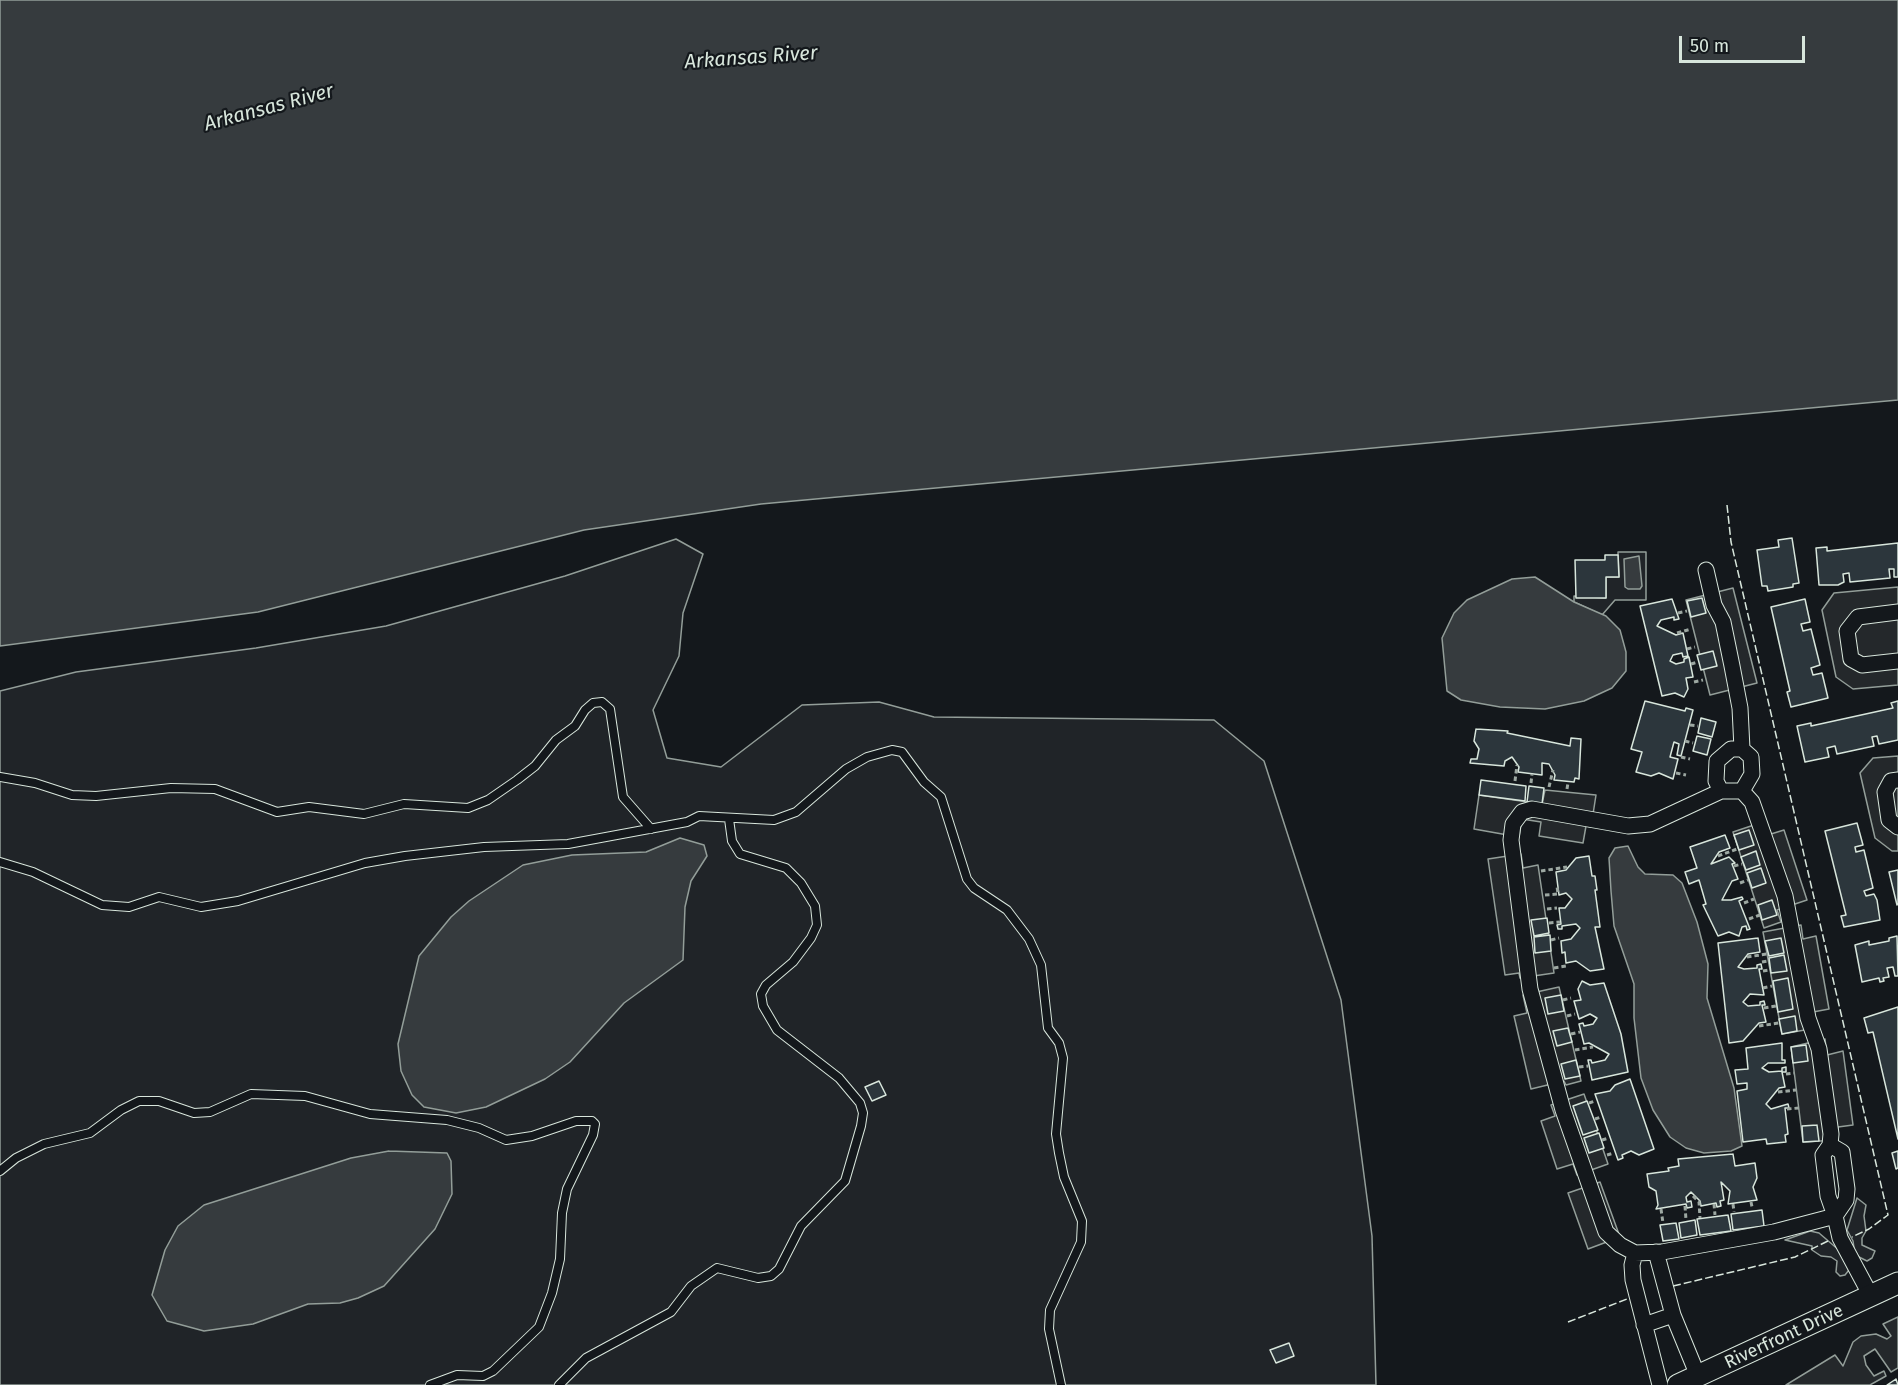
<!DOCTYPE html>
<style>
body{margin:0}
#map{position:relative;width:1898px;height:1385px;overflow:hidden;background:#14181c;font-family:"Fira Sans",sans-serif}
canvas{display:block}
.scale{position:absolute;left:1679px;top:36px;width:126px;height:27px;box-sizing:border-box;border:3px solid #d8e6dc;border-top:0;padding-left:8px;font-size:18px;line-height:21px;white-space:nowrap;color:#d8e6dc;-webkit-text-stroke:4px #14181c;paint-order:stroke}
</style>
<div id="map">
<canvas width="1898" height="1385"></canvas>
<div class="scale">50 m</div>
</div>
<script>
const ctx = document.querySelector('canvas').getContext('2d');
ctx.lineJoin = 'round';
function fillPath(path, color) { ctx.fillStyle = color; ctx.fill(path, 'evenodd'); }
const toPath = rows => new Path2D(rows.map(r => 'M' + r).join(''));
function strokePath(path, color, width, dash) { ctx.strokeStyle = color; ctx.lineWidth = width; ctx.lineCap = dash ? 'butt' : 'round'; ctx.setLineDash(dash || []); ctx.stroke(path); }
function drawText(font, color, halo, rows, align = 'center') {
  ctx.font = font + ' "Fira Sans",sans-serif'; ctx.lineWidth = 4.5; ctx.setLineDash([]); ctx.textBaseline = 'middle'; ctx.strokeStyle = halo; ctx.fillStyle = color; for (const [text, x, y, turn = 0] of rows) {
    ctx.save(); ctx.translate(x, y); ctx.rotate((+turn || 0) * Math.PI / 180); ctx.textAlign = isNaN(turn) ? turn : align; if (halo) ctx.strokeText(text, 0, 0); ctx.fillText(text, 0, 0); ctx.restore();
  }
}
const green = toPath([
 [676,539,703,554,683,613,679,656,653,710,667,758,721,767,802,705,879,702,934,717,1214,720,1264,761,1341,1000,1372,1236,1376,1385,0,1385,0,691,76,672,256,648,386,626,565,576,676,539],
 [1618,552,1646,552,1646,600,1615,600,1602,615,1574,602,1574,596,1606,598,1606,577,1619,577,1618,552],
 [1857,1198,1866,1205,1864,1216,1866,1231,1862,1238,1862,1245,1875,1251,1872,1258,1867,1261,1855,1255,1853,1241,1847,1230,1857,1198],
 [1810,1231,1819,1233,1840,1251,1849,1270,1845,1275,1840,1276,1836,1272,1837,1261,1831,1257,1821,1256,1812,1250,1812,1246,1785,1240,1810,1231]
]);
const parking = toPath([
 [1898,587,1898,685,1853,689,1836,677,1822,610,1834,593,1898,587],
 [1733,588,1757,683,1710,695,1686,600,1733,588],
 [1898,756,1898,851,1892,851,1875,838,1860,773,1873,758,1898,756],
 [1545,790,1596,795,1591,827,1586,826,1583,843,1539,836,1541,822,1522,819,1519,837,1474,829,1479,795,1542,804,1545,790],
 [1766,821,1771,834,1784,830,1807,900,1777,910,1781,922,1764,928,1733,832,1766,821],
 [1521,854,1523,868,1538,865,1554,973,1520,978,1519,973,1505,975,1488,859,1521,854],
 [1801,925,1803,939,1816,936,1829,1009,1813,1012,1816,1028,1782,1034,1763,932,1801,925],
 [1559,987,1581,1081,1566,1085,1564,1081,1531,1089,1514,1016,1527,1013,1523,995,1559,987],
 [1825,1039,1827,1055,1843,1051,1853,1125,1838,1127,1838,1140,1803,1142,1791,1047,1825,1039],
 [1584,1094,1608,1164,1577,1175,1573,1164,1557,1169,1541,1121,1555,1116,1551,1105,1584,1094],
 [1600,1182,1620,1237,1588,1249,1568,1193,1600,1182],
 [1898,1317,1898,1368,1891,1372,1875,1349,1864,1356,1866,1365,1874,1376,1884,1371,1886,1376,1870,1385,1786,1385,1835,1355,1843,1366,1853,1342,1861,1336,1876,1334,1887,1339,1891,1336,1883,1324,1898,1317]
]);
const water = toPath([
 [0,0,1898,0,1898,400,761,504,584,530,258,612,0,646,0,0],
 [1639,556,1642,586,1640,589,1628,589,1625,587,1624,559,1639,556],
 [1535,577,1574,602,1606,616,1620,630,1626,652,1626,671,1612,688,1584,701,1545,709,1500,707,1461,700,1447,691,1442,638,1454,613,1467,600,1512,579,1535,577],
 [680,838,704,845,707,856,691,881,685,907,683,960,624,1003,570,1062,545,1079,486,1107,456,1113,424,1107,412,1095,401,1071,398,1044,419,956,451,917,469,901,523,865,572,855,646,852,680,838],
 [1628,846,1638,867,1645,874,1673,875,1682,883,1697,922,1708,964,1707,998,1734,1088,1742,1146,1731,1151,1704,1153,1686,1148,1670,1137,1653,1110,1641,1078,1634,1018,1634,984,1614,926,1611,891,1609,858,1615,848,1628,846],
 [389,1151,447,1153,451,1161,452,1194,435,1229,384,1286,358,1298,340,1303,308,1304,253,1324,204,1331,167,1321,152,1295,165,1250,178,1226,204,1205,351,1158,389,1151]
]);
const building = toPath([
 [1792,538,1799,583,1793,584,1793,587,1768,591,1767,586,1762,586,1757,550,1779,547,1778,540,1792,538],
 [1898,543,1898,577,1894,577,1894,569,1889,569,1890,578,1850,582,1849,573,1843,574,1844,582,1838,585,1819,585,1816,548,1827,547,1827,551,1898,543],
 [1605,555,1618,555,1619,577,1606,577,1606,598,1576,598,1575,560,1605,560,1605,555],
 [1702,598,1706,613,1691,617,1687,601,1702,598],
 [1672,599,1679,619,1674,620,1674,617,1661,620,1657,626,1676,635,1683,633,1688,656,1683,657,1682,653,1673,655,1670,661,1676,664,1684,662,1684,659,1689,657,1693,677,1686,678,1688,689,1684,697,1675,693,1662,696,1640,606,1672,599],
 [1805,599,1810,622,1801,624,1803,631,1811,629,1820,665,1811,668,1813,675,1822,673,1828,698,1791,707,1787,692,1790,691,1771,607,1805,599],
 [1713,651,1717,666,1701,670,1697,655,1713,651],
 [1645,701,1685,711,1686,708,1693,710,1681,756,1677,755,1679,744,1674,742,1670,757,1678,759,1673,779,1659,773,1651,776,1636,772,1642,752,1631,749,1645,701],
 [1898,701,1898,740,1879,744,1877,736,1872,737,1874,746,1837,754,1835,746,1827,748,1829,757,1805,762,1797,726,1811,723,1811,726,1893,708,1891,703,1898,701],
 [1701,718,1716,722,1712,737,1698,733,1701,718],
 [1476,729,1508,731,1507,733,1570,746,1571,738,1581,739,1579,779,1575,778,1574,782,1554,780,1555,775,1549,764,1542,763,1542,775,1518,772,1519,767,1512,757,1505,761,1504,766,1470,763,1471,759,1477,759,1479,749,1474,741,1476,729],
 [1697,736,1711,739,1707,755,1693,751,1697,736],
 [1481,780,1526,786,1525,801,1479,795,1481,780],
 [1529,786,1544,788,1542,804,1527,802,1529,786],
 [1857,823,1863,845,1855,847,1856,852,1864,850,1873,888,1864,891,1866,896,1874,894,1877,900,1880,920,1844,927,1841,916,1846,915,1825,831,1857,823],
 [1749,830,1754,845,1739,850,1734,835,1749,830],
 [1725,835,1730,848,1719,852,1711,864,1729,857,1735,863,1732,864,1738,879,1732,881,1722,900,1731,900,1742,897,1743,899,1739,901,1750,929,1747,930,1746,926,1742,927,1739,936,1729,932,1718,936,1703,905,1706,904,1699,880,1689,884,1685,872,1697,868,1690,847,1725,835],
 [1756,851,1760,865,1746,870,1741,857,1756,851],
 [1589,856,1592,876,1595,876,1597,890,1595,890,1600,927,1595,927,1604,969,1590,971,1576,961,1566,963,1565,952,1562,953,1561,941,1571,939,1580,928,1576,924,1562,926,1562,929,1558,929,1557,925,1561,924,1559,908,1565,908,1572,899,1566,893,1559,895,1556,872,1566,870,1576,858,1589,856],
 [1761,868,1766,883,1752,888,1747,873,1761,868],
 [1898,870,1898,904,1897,905,1889,872,1898,870],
 [1772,900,1777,915,1762,920,1758,905,1772,900],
 [1547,918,1549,933,1534,936,1531,920,1547,918],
 [1550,935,1551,951,1535,953,1534,937,1550,935],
 [1897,936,1898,976,1895,976,1893,967,1887,968,1889,977,1883,978,1884,981,1880,982,1879,978,1862,982,1855,945,1869,941,1869,945,1889,941,1889,938,1897,936],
 [1758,938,1760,952,1748,954,1738,967,1744,969,1757,968,1757,965,1761,964,1762,969,1759,969,1764,995,1750,994,1743,1002,1748,1006,1760,1005,1760,1002,1764,1001,1765,1005,1762,1005,1766,1022,1759,1023,1743,1041,1729,1043,1718,943,1758,938],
 [1781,938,1784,953,1769,956,1765,941,1781,938],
 [1784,955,1787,971,1771,973,1769,958,1784,955],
 [1788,978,1793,1009,1778,1012,1773,981,1788,978],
 [1582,981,1590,985,1604,983,1621,1034,1628,1072,1592,1080,1588,1060,1591,1060,1592,1063,1605,1060,1609,1054,1589,1043,1584,1044,1579,1024,1583,1023,1584,1026,1593,1024,1597,1018,1590,1014,1579,1019,1574,1001,1581,1000,1578,989,1582,981],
 [1561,995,1564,1011,1548,1014,1545,998,1561,995],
 [1898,1007,1898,1139,1873,1032,1868,1033,1864,1018,1898,1007],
 [1795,1016,1797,1031,1782,1034,1779,1019,1795,1016],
 [1568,1028,1572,1042,1557,1046,1553,1031,1568,1028],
 [1782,1043,1782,1060,1785,1060,1785,1063,1768,1063,1762,1068,1769,1072,1782,1071,1782,1068,1786,1067,1786,1072,1782,1072,1785,1087,1779,1088,1766,1104,1771,1109,1788,1104,1789,1108,1785,1108,1788,1134,1785,1135,1786,1142,1767,1144,1766,1139,1743,1142,1737,1091,1747,1089,1747,1083,1737,1084,1735,1070,1748,1069,1746,1048,1782,1043],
 [1806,1045,1808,1061,1793,1063,1791,1047,1806,1045],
 [1576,1060,1580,1076,1565,1079,1561,1064,1576,1060],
 [1630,1079,1654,1149,1639,1155,1631,1151,1622,1155,1623,1158,1618,1160,1595,1094,1610,1091,1615,1085,1630,1079],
 [879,1081,886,1095,872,1101,865,1087,879,1081],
 [1587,1101,1598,1130,1583,1135,1573,1106,1587,1101],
 [1817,1125,1819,1141,1803,1142,1802,1126,1817,1125],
 [1599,1133,1604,1148,1589,1153,1584,1138,1599,1133],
 [1898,1151,1898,1168,1896,1169,1892,1153,1898,1151],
 [1733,1154,1735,1166,1755,1163,1757,1178,1753,1187,1757,1200,1728,1204,1730,1191,1721,1182,1724,1200,1720,1201,1721,1206,1717,1207,1716,1203,1701,1206,1700,1201,1691,1192,1686,1197,1687,1202,1691,1201,1692,1207,1687,1208,1686,1204,1656,1209,1658,1205,1656,1191,1649,1187,1647,1174,1669,1171,1668,1168,1679,1166,1678,1159,1733,1154],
 [1762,1210,1764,1226,1733,1230,1731,1214,1762,1210],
 [1728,1215,1731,1231,1700,1235,1697,1219,1728,1215],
 [1695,1220,1697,1235,1681,1238,1679,1223,1695,1220],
 [1676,1223,1679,1239,1663,1241,1660,1225,1676,1223],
 [1289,1343,1294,1356,1276,1363,1270,1350,1289,1343],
 [1896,1379,1898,1385,1887,1385,1896,1379]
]);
const path = toPath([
 [1678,613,1687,611],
 [1677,633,1691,629],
 [1687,649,1695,647],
 [1691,664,1698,662],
 [1694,682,1703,680],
 [1690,725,1698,726],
 [1685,741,1693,743],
 [1681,757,1690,759],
 [1676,773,1686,775],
 [1515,781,1517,765],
 [1531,783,1532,774],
 [1549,787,1553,770],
 [1567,789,1568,783],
 [1718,856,1737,849],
 [1734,866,1742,864],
 [1541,871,1567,867],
 [1740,883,1748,880],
 [1545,895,1558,894,1557,886],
 [1744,903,1754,899],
 [1547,909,1557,908],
 [1749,919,1760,915],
 [1549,923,1560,922],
 [1551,940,1559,938],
 [1747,957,1767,954],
 [1762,962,1768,961],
 [1554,968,1566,966],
 [1763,971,1769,970],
 [1763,988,1772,986],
 [1563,1000,1571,998],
 [1764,1008,1776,1006],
 [1567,1016,1575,1014],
 [1759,1026,1779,1023],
 [1571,1034,1580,1032],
 [1575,1050,1593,1047],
 [1579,1067,1588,1066],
 [1786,1074,1794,1073],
 [1778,1092,1796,1090],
 [1589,1103,1595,1101],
 [1787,1109,1799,1108],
 [1595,1119,1601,1117],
 [1602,1140,1609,1138],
 [1607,1155,1614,1153],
 [1693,1196,1699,1202,1700,1218],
 [1751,1202,1752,1207],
 [1714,1204,1715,1215],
 [1733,1204,1734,1212],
 [1685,1206,1686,1220],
 [1661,1209,1663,1223]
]);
const lane = toPath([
 [0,777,35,783,72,795,96,796,171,788,215,789,277,812,309,807,364,814,404,804,468,808,488,800,517,780,535,766,556,740,575,726,585,710,593,703,602,702,610,709,623,797,651,829],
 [0,862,33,872,102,905,129,907,159,897,201,907,238,901,365,863,405,856,484,847,568,844,687,822,699,816,774,820,796,812,846,769,867,757,892,750,902,752,924,782,941,797,967,879,974,888,1007,910,1029,939,1041,965,1048,1028,1059,1043,1063,1058,1056,1134,1059,1153,1064,1177,1082,1221,1081,1242,1050,1310,1049,1329,1061,1385],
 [0,1171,16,1158,44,1144,90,1133,121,1110,139,1101,159,1101,194,1113,210,1112,251,1094,305,1096,370,1114,447,1120,479,1128,506,1140,532,1136,576,1121,592,1121,595,1124,593,1135,567,1189,562,1213,560,1259,552,1293,539,1327,493,1371,483,1376,457,1375,430,1385],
 [559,1385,586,1358,671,1312,691,1286,717,1268,758,1278,771,1276,779,1269,801,1226,845,1181,852,1157,861,1126,863,1113,860,1103,839,1078,777,1030,763,1006,761,994,766,985,793,962,811,938,817,925,815,906,801,883,786,868,740,854,732,841,729,819]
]);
const street = toPath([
 [1706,570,1714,605,1723,622,1732,666,1740,708,1742,749,1751,757,1752,774,1742,791],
 [1898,612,1858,617,1847,631,1851,659,1862,665,1898,661],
 [1898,780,1891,781,1885,792,1889,820,1898,827],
 [1721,791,1716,781,1717,761,1731,749,1742,749],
 [1830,1145,1842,1152,1847,1189,1846,1200,1835,1216,1774,1232,1662,1252,1635,1253,1620,1245,1606,1232,1563,1110,1530,989,1511,840,1513,824,1522,812,1532,809,1628,826,1650,824,1721,791,1742,791,1752,802,1785,896,1808,1018,1819,1049,1831,1134,1830,1145,1823,1155,1828,1196,1835,1216,1840,1238,1871,1296],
 [1656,1252,1673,1315,1698,1376],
 [1635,1253,1632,1265,1633,1280,1660,1385],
 [1644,1325,1673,1315]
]);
const secondary = toPath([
 [1678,1385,1898,1283]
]);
const fence = toPath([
 [1727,505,1731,542,1888,1215,1869,1229,1852,1237],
 [1673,1286,1795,1257,1828,1241],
 [1568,1322,1627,1299]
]);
const streetNames = [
 ["Riverfront Drive",1784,1337,-25]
];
const waterNames = [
 ["Arkansas River",751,58,-4],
 ["Arkansas River",269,108,-15]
];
fillPath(green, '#202428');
strokePath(green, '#939e99', 1.5);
fillPath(parking, '#24282b');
strokePath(parking, '#939e99', 1.5);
fillPath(water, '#363b3e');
strokePath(water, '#939e99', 1.5);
fillPath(building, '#2c363c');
strokePath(building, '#d8e6dc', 1.5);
strokePath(lane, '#d8e6dc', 10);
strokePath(street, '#d8e6dc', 17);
strokePath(secondary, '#d8e6dc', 23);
strokePath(path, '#9da8a2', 3, [4.5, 3]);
strokePath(lane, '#14181c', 8);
strokePath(street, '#14181c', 15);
strokePath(secondary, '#14181c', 21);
strokePath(fence, '#d8e6dc', 1.5, [8, 3]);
drawText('18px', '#d8e6dc', '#14181c', streetNames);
drawText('italic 20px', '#d8e6dc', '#14181c', waterNames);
</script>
